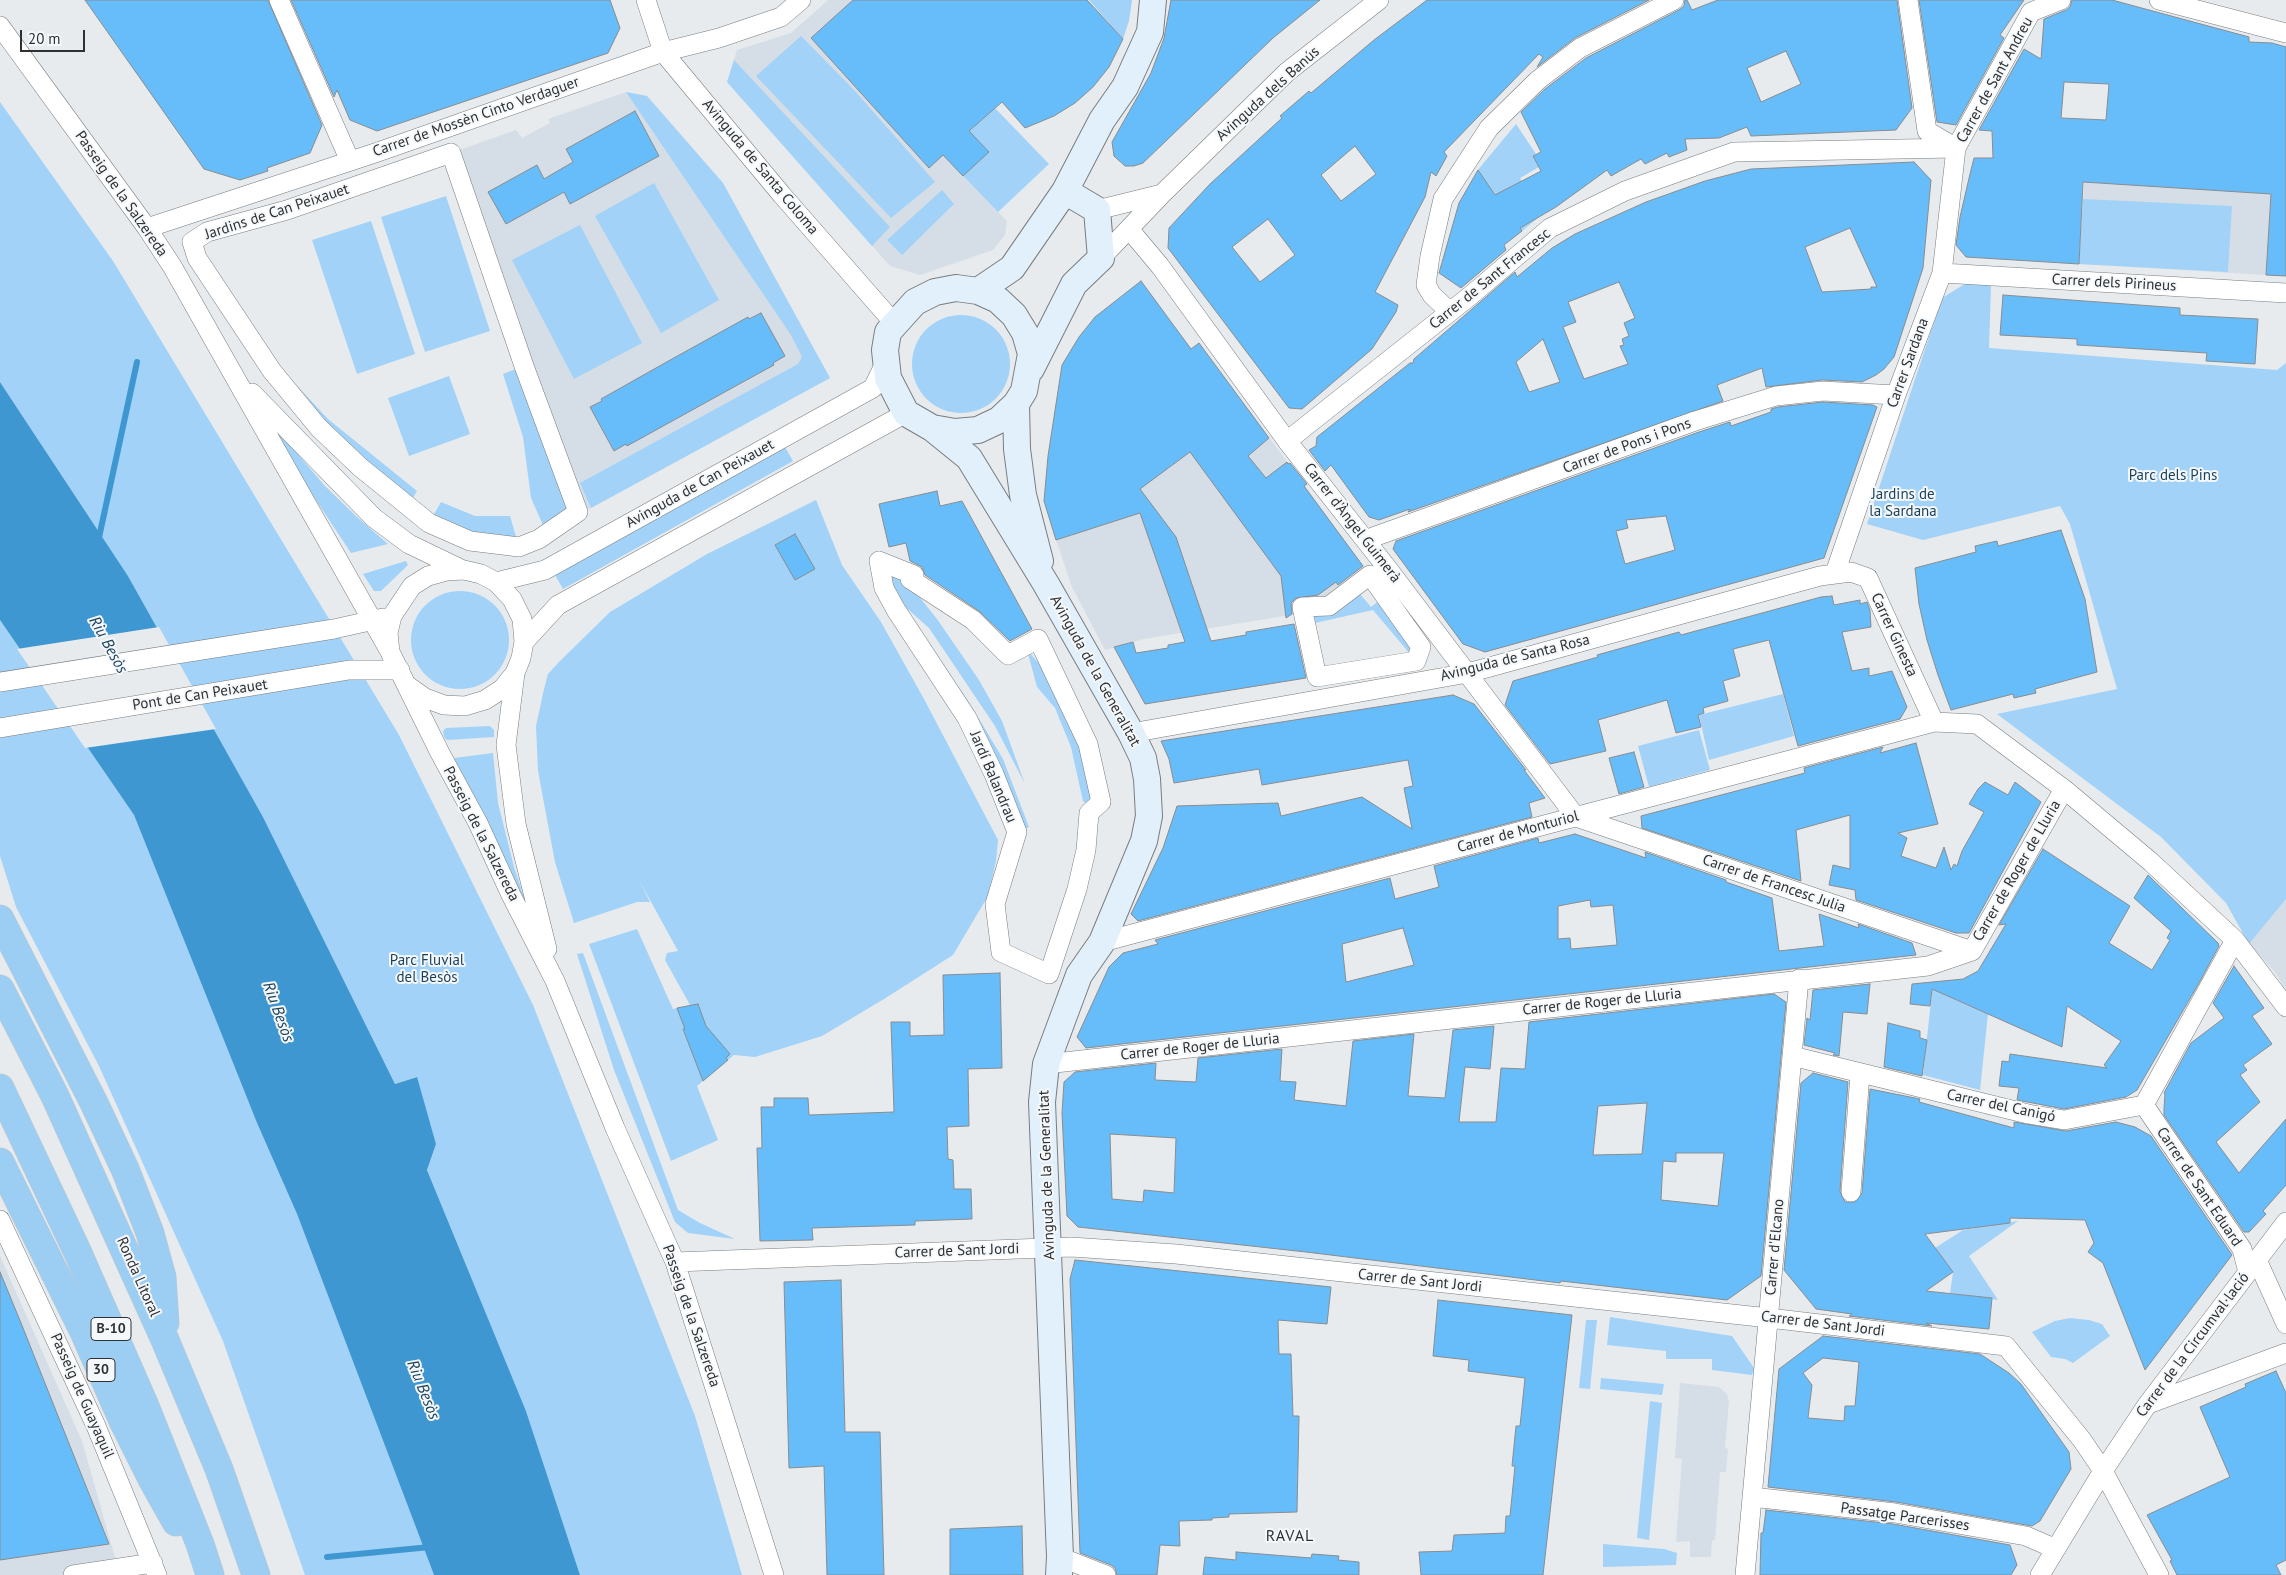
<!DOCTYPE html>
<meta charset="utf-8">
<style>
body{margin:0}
#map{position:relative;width:2286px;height:1575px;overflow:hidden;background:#e7ebee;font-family:"PT Sans",sans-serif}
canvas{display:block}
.scale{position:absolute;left:20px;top:30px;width:65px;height:22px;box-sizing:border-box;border:2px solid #2f3031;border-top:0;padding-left:6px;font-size:15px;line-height:18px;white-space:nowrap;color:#2f3031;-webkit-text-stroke:4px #f4f8fb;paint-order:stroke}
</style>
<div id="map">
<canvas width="2286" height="1575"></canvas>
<div class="scale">20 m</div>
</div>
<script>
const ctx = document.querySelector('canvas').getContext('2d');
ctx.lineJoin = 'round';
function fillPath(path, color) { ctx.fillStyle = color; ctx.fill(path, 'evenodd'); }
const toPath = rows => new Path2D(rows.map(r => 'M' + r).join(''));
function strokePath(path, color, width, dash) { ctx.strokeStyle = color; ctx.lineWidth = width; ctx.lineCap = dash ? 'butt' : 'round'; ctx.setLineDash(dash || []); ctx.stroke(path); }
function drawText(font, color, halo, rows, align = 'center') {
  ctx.font = font + ' "PT Sans",sans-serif'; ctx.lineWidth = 4; ctx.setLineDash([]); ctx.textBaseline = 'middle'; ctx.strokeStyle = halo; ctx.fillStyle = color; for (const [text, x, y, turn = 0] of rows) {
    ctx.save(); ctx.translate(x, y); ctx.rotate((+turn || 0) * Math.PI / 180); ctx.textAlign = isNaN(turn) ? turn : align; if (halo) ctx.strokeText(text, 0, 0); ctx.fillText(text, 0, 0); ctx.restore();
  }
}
const built = toPath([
 [828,0,883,0,987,115,943,155,1007,221,1005,235,993,250,920,275,890,266,727,82,737,50,791,33],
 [626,92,647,96,723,183,830,378,591,508,578,512,451,153,516,130,522,138,550,123,548,119],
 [2274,143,2266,275,2079,264,2086,157],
 [1249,410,1370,575,1296,614,1144,639,1105,650,1072,587,1056,540,1127,517,1122,502],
 [2286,899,2286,990,2275,972,2249,944],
 [0,1256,82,1441,120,1575,0,1575],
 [1680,1383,1719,1387,1727,1394,1729,1401,1725,1448,1728,1449,1726,1472,1720,1472,1715,1540,1712,1541,1711,1557,1690,1557,1690,1541,1676,1542,1682,1459,1675,1458]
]);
const green = toPath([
 [1089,0,1132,0,1129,21,1123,39],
 [801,36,854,90,935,182,891,218,756,76],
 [734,60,890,227,872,246,727,82],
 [626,92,647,96,723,183,830,378,591,508,580,483,798,364,802,357,791,335],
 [0,102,113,261,399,735,533,1005,695,1416,742,1575,580,1575,526,1411,427,1170,436,1144,416,1077,395,1084,263,817,128,576,0,382],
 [995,108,1049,164,998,212,943,155],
 [1516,124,1536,154,1533,156,1539,167,1520,178,1540,216,1522,231,1477,171],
 [654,183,719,300,661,333,595,216],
 [942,190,954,204,902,255,887,240],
 [446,196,490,331,425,352,381,217],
 [2083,199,2232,206,2228,272,2079,264],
 [371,221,415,354,357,374,312,240],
 [580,225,642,343,574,379,512,260],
 [1968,282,1991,285,1989,348,2277,370,2286,363,2286,899,2249,944,2226,903,2161,837,1997,714,2117,689,2070,524,2060,506,1923,540,1867,524,1942,298],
 '912 364a49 49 0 1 1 98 0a49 49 0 1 1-98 0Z',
 [524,366,578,512,546,532,531,498,523,437,503,374],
 [449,376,470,434,409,456,388,398],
 [290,378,328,419,417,491,408,506,282,383],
 [265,416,325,486,357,517,388,544,351,553,261,417],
 [785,447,793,461,563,589,555,575],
 [816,500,842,565,881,622,924,699,998,840,996,861,988,896,953,955,884,999,822,1036,755,1057,734,1055,697,1086,718,1140,671,1161,589,944,637,929,673,1009,690,1005,665,960,667,953,678,951,639,880,650,902,637,902,574,923,555,862,538,771,536,726,544,689,548,674,559,662,610,612,707,554],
 [441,502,475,516,510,516,519,547,429,523],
 [406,561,408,565,381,591,374,591,363,574],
 [879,561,913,589,937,619,979,680,1002,721,1025,784,995,726,929,628,884,588],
 [1354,587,1371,607,1385,596,1421,647,1416,661,1373,610,1306,625,1302,607],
 '411 640a49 49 0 1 1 98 0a49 49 0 1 1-98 0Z',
 [899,609,930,644,972,707,1003,759,1029,827,1017,832],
 [0,620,134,815,257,1123,297,1214,434,1575,305,1575,223,1341,99,1066,16,907,0,856],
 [1027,650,1058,685,1097,776,1090,806,1083,801,1071,747,1055,708,1037,687],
 [1783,694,1794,736,1709,760,1699,715],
 [490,726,494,730,494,737,447,740,444,737,443,731,446,728],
 [1699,730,1710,770,1649,787,1638,746],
 [493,753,498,803,514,867,530,915,526,917,454,758],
 [583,953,678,1210,700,1223,735,1239,688,1233,675,1222,614,1070,577,954],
 [1953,980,1951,998,1988,1014,1980,1090,1923,1075,1933,982],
 [2018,1221,1969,1256,1998,1300,1950,1293,1953,1273,1935,1248,1963,1230],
 [1610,1317,1732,1336,1754,1368,1752,1375,1712,1370,1712,1359,1666,1359,1666,1351,1607,1345],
 [2070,1318,2089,1320,2102,1324,2110,1336,2073,1363,2065,1359,2051,1357,2032,1332,2055,1321],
 [1586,1320,1597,1320,1590,1389,1579,1388],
 [1601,1378,1664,1384,1662,1395,1600,1389],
 [1650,1401,1662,1403,1649,1540,1637,1538],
 [1603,1544,1664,1549,1677,1553,1676,1565,1603,1567]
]);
const water = toPath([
 [0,382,128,576,263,817,395,1084,417,1077,436,1144,427,1170,526,1411,580,1575,434,1575,297,1214,257,1123,134,815,0,620]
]);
const pier = toPath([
 [159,627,216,729,85,748,17,649]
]);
const stream = toPath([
 [98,542,137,362],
 [327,1557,430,1547]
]);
const building = toPath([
 [85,0,268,0,322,125,310,153,267,168,268,171,240,180,204,169,85,0],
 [291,0,610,0,620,28,608,53,377,131,350,120,337,90,334,97,291,0],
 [853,0,1087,0,1123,39,1109,67,1093,87,1075,103,1054,116,1025,128,1002,102,969,131,989,152,963,176,943,155,929,168,811,38,853,0],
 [1171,0,1320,0,1273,38,1143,163,1134,166,1125,166,1114,156,1112,142,1151,73,1164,38,1171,0],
 [1427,0,1649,0,1575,38,1537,67,1543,57,1539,54,1444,152,1447,156,1436,176,1431,172,1425,197,1375,292,1398,305,1396,312,1372,349,1302,409,1289,408,1168,248,1169,228,1210,184,1282,118,1280,116,1309,91,1311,93,1374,40,1427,0],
 [1355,146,1376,174,1341,201,1321,175,1355,146],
 [1268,219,1295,255,1260,282,1232,247,1268,219],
 [1685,0,1687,0,1692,10,1718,0,1897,0,1912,108,1896,130,1751,136,1747,127,1719,138,1685,139,1687,150,1669,157,1667,153,1645,164,1641,159,1611,176,1607,170,1556,207,1520,228,1522,231,1504,245,1506,250,1461,288,1439,273,1459,203,1478,170,1495,195,1541,171,1533,156,1541,152,1521,112,1545,89,1586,58,1679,10,1684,6,1685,0],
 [1786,51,1801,84,1761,102,1747,68,1786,51],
 [1919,0,2024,0,2000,35,2004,38,1956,125,1937,122,1919,0],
 [2072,0,2112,0,2249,37,2249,42,2272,43,2286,47,2286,276,2266,275,2271,194,2083,182,2079,264,1966,257,1956,245,1960,217,1970,174,1974,158,1993,158,1992,131,1979,130,2024,49,2041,59,2044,19,2066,10,2070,7,2072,0],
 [2064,82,2109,84,2106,120,2061,118,2064,82],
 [635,111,659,156,570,204,564,192,506,224,488,192,537,165,544,179,573,162,566,149,635,111],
 [1914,162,1931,180,1923,268,1894,357,1884,369,1876,375,1862,382,1822,380,1766,387,1762,368,1717,385,1723,401,1408,512,1410,509,1379,520,1369,517,1331,465,1325,471,1309,450,1316,446,1317,437,1410,363,1413,363,1414,359,1515,272,1517,277,1552,248,1575,234,1646,202,1705,181,1751,169,1914,162],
 [1850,228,1877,287,1871,287,1871,289,1822,292,1805,247,1850,228],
 [1619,282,1635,318,1624,323,1629,336,1622,339,1624,345,1620,346,1628,364,1584,379,1563,327,1576,322,1568,302,1619,282],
 [1543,339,1560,382,1529,392,1516,362,1543,339],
 [1141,281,1191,349,1199,343,1269,438,1248,456,1266,478,1287,462,1288,464,1290,463,1307,484,1304,486,1363,566,1338,585,1336,582,1318,595,1296,598,1291,603,1292,614,1286,618,1281,576,1190,452,1140,489,1176,537,1211,641,1246,635,1246,632,1294,624,1306,678,1145,704,1114,647,1133,642,1136,653,1168,648,1168,645,1185,642,1140,513,1056,540,1044,501,1048,456,1062,365,1079,337,1095,317,1141,281],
 [2003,295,2180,308,2180,315,2258,319,2255,364,2206,361,2207,353,2077,345,2077,339,2000,335,2003,295],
 [761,313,785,356,773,363,774,365,732,388,627,446,626,444,614,451,590,407,602,401,601,399,672,359,748,317,749,319,761,313],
 [1823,402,1873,405,1877,407,1824,558,1485,652,1463,644,1393,549,1396,541,1699,432,1730,422,1731,426,1771,412,1771,409,1778,407,1823,402],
 [1666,516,1675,550,1625,564,1616,531,1628,528,1626,520,1666,516],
 [937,491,940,506,962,501,1032,629,1010,641,979,611,925,575,922,567,910,561,906,543,889,547,879,504,937,491],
 [2061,530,2085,599,2097,672,2035,689,2036,693,2014,698,2013,694,1951,710,1938,675,1927,640,1919,604,1915,568,1976,552,1975,546,1997,541,1998,546,2061,530],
 [795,534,815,569,795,580,775,545,795,534],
 [1832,596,1834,605,1860,600,1860,604,1867,602,1870,610,1871,627,1842,632,1852,671,1869,668,1869,676,1892,671,1907,707,1900,719,1798,746,1769,640,1733,649,1740,676,1723,681,1728,701,1703,708,1704,713,1698,715,1701,727,1676,733,1667,700,1598,720,1606,751,1550,764,1505,705,1513,681,1598,657,1597,655,1654,639,1679,632,1681,635,1821,597,1832,596],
 [1453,695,1474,704,1526,770,1524,770,1545,798,1529,803,1532,817,1138,921,1131,914,1163,848,1177,806,1278,803,1281,816,1362,797,1412,829,1404,788,1413,786,1408,760,1262,785,1259,769,1174,783,1169,759,1161,741,1453,695],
 [1916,743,1938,824,1898,833,1907,838,1901,856,1936,868,1944,847,1951,870,1954,864,1957,866,1962,851,1984,812,1969,804,1978,789,1985,782,2008,795,2015,782,2041,802,1969,933,1956,933,1856,900,1855,890,1829,885,1833,865,1850,869,1850,815,1796,830,1801,881,1642,828,1641,816,1805,773,1804,768,1883,747,1880,753,1916,743],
 [1634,752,1644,787,1619,794,1609,758,1634,752],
 [1575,834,1646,858,1645,852,1726,880,1726,882,1772,898,1779,951,1824,946,1819,914,1859,928,1858,924,1912,943,1916,955,1086,1048,1077,1037,1109,967,1123,953,1158,944,1155,940,1390,878,1395,899,1439,887,1434,866,1538,838,1539,843,1575,834],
 [1590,900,1591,907,1613,905,1617,945,1571,949,1570,938,1558,939,1558,906,1590,900],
 [1403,928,1414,965,1346,982,1342,944,1403,928],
 [2043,849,2130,906,2109,943,2152,970,2170,940,2167,938,2171,931,2134,898,2148,875,2218,943,2219,946,2199,983,2137,1090,2126,1097,2064,1109,2017,1100,2019,1088,1999,1086,2002,1061,2009,1062,2010,1054,2107,1068,2104,1065,2121,1041,2067,1006,2062,1047,1932,989,1930,1006,1910,1004,1912,984,1963,979,1978,971,2006,924,1999,925,2043,849],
 [2234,966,2264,1008,2252,1016,2272,1044,2243,1065,2247,1070,2240,1075,2260,1102,2216,1142,2239,1173,2286,1119,2286,1185,2263,1211,2266,1214,2249,1232,2244,1232,2164,1115,2164,1109,2165,1094,2164,1093,2191,1043,2224,1018,2213,1003,2234,966],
 [1000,973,1002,1068,968,1069,969,1126,947,1127,948,1159,953,1160,954,1189,971,1189,972,1219,915,1221,915,1225,812,1228,813,1240,760,1241,757,1148,762,1148,761,1107,774,1107,774,1098,808,1098,809,1115,894,1112,891,1022,910,1022,910,1036,944,1035,943,975,1000,973],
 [1870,984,1867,1014,1843,1012,1839,1056,1833,1055,1835,1053,1804,1045,1807,1018,1810,1020,1813,990,1870,984],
 [1774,994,1786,1002,1761,1276,1727,1300,1561,1281,1560,1283,1306,1252,1078,1227,1067,1216,1062,1113,1064,1082,1075,1072,1156,1063,1155,1080,1196,1082,1198,1058,1282,1049,1280,1081,1296,1082,1294,1100,1346,1106,1353,1041,1414,1034,1408,1096,1445,1098,1453,1030,1494,1026,1490,1069,1465,1067,1459,1122,1496,1122,1501,1068,1525,1069,1529,1022,1774,994],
 [1647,1103,1642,1154,1593,1155,1598,1106,1647,1103],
 [1110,1134,1176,1138,1174,1193,1144,1190,1143,1202,1112,1199,1110,1134],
 [1676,1153,1724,1153,1718,1206,1661,1200,1663,1161,1676,1162,1676,1153],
 [698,1004,706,1026,730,1054,726,1058,728,1060,703,1081,683,1029,685,1029,677,1008,698,1004],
 [1888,1023,1920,1031,1920,1038,1927,1040,1922,1076,1884,1067,1888,1023],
 [1813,1073,1848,1082,1840,1191,1845,1202,1855,1202,1862,1193,1870,1089,1920,1099,1919,1102,2014,1128,2014,1122,2066,1131,2116,1122,2135,1127,2151,1136,2232,1255,2145,1370,2103,1263,2088,1252,2094,1243,2085,1220,2010,1218,2010,1223,1925,1234,1953,1272,1926,1291,1992,1298,1989,1329,1926,1323,1932,1326,1849,1316,1852,1314,1816,1309,1784,1270,1801,1083,1813,1073],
 [1075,1260,1331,1287,1327,1324,1278,1320,1279,1354,1291,1354,1293,1416,1299,1416,1297,1512,1229,1514,1229,1517,1212,1518,1212,1520,1179,1521,1180,1546,1160,1545,1157,1575,1117,1575,1115,1568,1111,1565,1080,1553,1070,1279,1075,1260],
 [0,1272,21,1323,109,1544,0,1560,0,1272],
 [841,1280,845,1432,880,1432,884,1575,827,1575,824,1466,789,1468,784,1282,841,1280],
 [1438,1300,1572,1315,1543,1575,1421,1575,1419,1552,1452,1551,1454,1535,1505,1533,1506,1516,1510,1516,1515,1466,1512,1466,1516,1426,1520,1426,1525,1378,1468,1371,1469,1360,1433,1356,1438,1300],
 [1823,1336,1980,1354,2009,1373,2021,1384,2069,1452,2071,1469,2040,1521,2032,1526,1896,1502,1768,1487,1779,1369,1823,1336],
 [1823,1358,1859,1362,1855,1406,1845,1406,1844,1421,1808,1418,1812,1385,1803,1373,1823,1358],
 [2276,1371,2286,1393,2286,1560,2276,1565,2281,1575,2177,1575,2170,1561,2172,1560,2147,1515,2230,1477,2200,1407,2246,1387,2245,1384,2276,1371],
 [1766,1510,1893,1524,2010,1545,2017,1565,2011,1575,1760,1575,1761,1533,1763,1533,1766,1510],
 [1022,1526,1023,1575,950,1575,950,1529,1022,1526],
 [1236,1552,1311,1558,1312,1554,1339,1556,1338,1560,1359,1562,1359,1575,1203,1575,1205,1557,1236,1560,1236,1552]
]);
const street = toPath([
 [279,0,350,161],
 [646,0,663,52,782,195,894,323],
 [1908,0,1927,131,1956,148],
 [2159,0,2286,33],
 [0,26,147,228,172,266,389,650],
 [451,153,524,366,578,512,539,539,519,547,470,541,429,523,360,467,319,428,272,371,197,258,192,242,207,232,287,210,451,153],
 [1097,210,1162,194],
 [147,228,375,153,663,52,719,38,781,17,801,0],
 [1129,229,1160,266,1287,441,1388,569,1576,817],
 [1101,258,1162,194,1287,72,1379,0],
 [1942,273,2286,293],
 [1450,312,1432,295,1426,285,1430,256,1443,199,1489,128,1538,80,1580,48,1674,0],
 [252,393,374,518,409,544,463,570],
 [1287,441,1470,296,1550,228,1625,191,1734,152,1956,148],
 [1365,540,1695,421,1776,396,1823,391,1896,395],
 [879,561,914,575,910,579,973,620,1008,655,1038,639,1088,744,1101,802,1089,813,1086,850,1077,889,1049,974,1001,952,995,904,1017,832,994,774,967,718,896,610,884,588,879,561],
 [1835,573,1896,395,1942,273,1956,148,2031,12,2061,0],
 [1370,575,1421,647,1416,661,1317,677,1302,607,1329,606,1370,575],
 [496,582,545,570,873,388,886,361],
 [524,642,558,605,906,413],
 [515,673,506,745,516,824,547,949],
 [0,682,334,629,383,618],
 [408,686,425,698,444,705,465,706,485,700,502,689,515,673,521,658,524,642,522,619,512,599,496,582,481,574,464,570,446,571,428,576,412,586,392,616,388,633,390,652,440,753,478,823,511,895,555,981,615,1128,675,1262,774,1575],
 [0,728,349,670,400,670],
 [1131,733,1468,673,1820,576,1851,572,1868,578,1934,722],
 [1576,817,1972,951],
 [1102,942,1934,722,1977,724,2064,789,2151,862,2235,940,2286,1007],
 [1792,1056,2028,1114,2064,1120,2144,1105,2235,940],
 [1046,1064,1928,966,1972,951,2064,789],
 [2144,1105,2242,1249,2248,1272],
 [1851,1192,1860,1074],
 [0,1220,96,1426,157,1575],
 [2257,1260,2286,1324],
 [675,1262,1071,1247,1176,1254,1769,1318,2006,1346,2082,1440,2103,1471,2159,1575],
 [2148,1404,2286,1353],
 [1752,1497,1895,1513,2026,1536,2056,1549],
 [1060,1557,1106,1575],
 [73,1575,153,1563],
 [1745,1575,1799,979],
 [2040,1575,2103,1471,2147,1405,2286,1222]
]);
const secondary = toPath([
 [956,288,978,291,998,300,1014,315,1025,333,1031,354,1024,391,1016,404,999,420,978,430,955,432,932,428,906,413,888,378,885,350,888,332,915,302,935,292,956,288],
 [978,291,1012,268,1065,191,1102,120,1125,87,1150,32,1153,0],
 [1031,369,1074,284,1101,258,1097,210,1065,191],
 [1016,404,1017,449,1023,495,1040,561],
 [932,428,969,458,1046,584,1131,733,1143,758,1147,779,1149,816,1144,841,1102,942,1079,975,1046,1064,1042,1102,1060,1557,1059,1575]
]);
const highway = toPath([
 [0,919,94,1103,125,1169,150,1233,162,1277,165,1323],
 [0,989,55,1096,165,1340,219,1469,256,1575],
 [0,1088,78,1253,145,1406,200,1544,210,1575],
 [0,1162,84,1332,123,1421,153,1481,176,1522]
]);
const shields = [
 [111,1329,40],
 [101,1370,28]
];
const shieldNames = [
 ["B-10",111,1329],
 ["30",101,1370]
];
const streetNames = [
 ["Carrer de Sant Andreu",1995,80,-61],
 ["Avinguda dels Banús",1268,94,-42],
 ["Carrer de Mossèn Cinto Verdaguer",476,117,-19],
 ["Avinguda de Santa Coloma",760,167,50],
 ["Passeig de la Salzereda",121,194,55],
 ["Jardins de Can Peixauet",277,212,-18],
 ["Carrer de Sant Francesc",1490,279,-39],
 ["Carrer dels Pirineus",2114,283,3],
 ["Carrer Sardana",1908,363,-70],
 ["Carrer de Pons i Pons",1627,446,-20],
 ["Avinguda de Can Peixauet",700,484,-29],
 ["Carrer d'Àngel Guimerà",1352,523,52],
 ["Carrer Ginesta",1894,635,65],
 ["Avinguda de Santa Rosa",1515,658,-14],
 ["Avinguda de la Generalitat",1095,671,61],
 ["Pont de Can Peixauet",200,695,-9],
 ["Jardí Balandrau",993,777,67],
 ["Carrer de Monturiol",1518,832,-15],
 ["Passeig de la Salzereda",481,834,63],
 ["Carrer de Roger de Lluria",2017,871,-60],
 ["Carrer de Francesc Julia",1774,884,19],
 ["Carrer de Roger de Lluria",1602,1002,-6],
 ["Carrer de Roger de Lluria",1200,1047,-6],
 ["Carrer del Canigó",2001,1106,12],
 ["Avinguda de la Generalitat",1047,1175,-92],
 ["Carrer de Sant Eduard",2199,1187,56],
 ["Carrer d'Elcano",1775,1247,-85],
 ["Carrer de Sant Jordi",957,1251,-2],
 ["Ronda Litoral",138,1277,66],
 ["Carrer de Sant Jordi",1420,1281,6],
 ["Passeig de la Salzereda",691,1316,71],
 ["Carrer de Sant Jordi",1823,1324,7],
 ["Carrer de la Circumval·lació",2193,1345,-53],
 ["Passeig de Guayaquil",82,1396,66],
 ["Passatge Parcerisses",1905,1517,8]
];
const parkNames = [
 ["Parc dels Pins",2173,476],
 ["Jardins de",1903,495],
 ["la Sardana",1903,512],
 ["Parc Fluvial",427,961],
 ["del Besòs",427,978]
];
const waterNames = [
 ["Riu Besòs",108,645,61],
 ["Riu Besòs",278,1012,70],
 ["Riu Besòs",423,1390,68]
];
const neighbourhoodNames = [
 ["RAVAL",1290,1536]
];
fillPath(built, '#d5dee6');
fillPath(green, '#a2d2f7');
fillPath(water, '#3f97d2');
fillPath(pier, '#e7ebee');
strokePath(stream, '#3f97d2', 6);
fillPath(building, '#66bdfa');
strokePath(building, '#898c8f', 1);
strokePath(street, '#797d7f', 20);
strokePath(secondary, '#797d7f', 28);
strokePath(highway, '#c9c9c9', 29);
strokePath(street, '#fff', 19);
strokePath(secondary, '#e1f0fb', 26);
strokePath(highway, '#9ccdf2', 28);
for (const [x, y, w] of shields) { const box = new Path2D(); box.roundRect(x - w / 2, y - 11.5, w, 23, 4); ctx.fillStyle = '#f4f8fb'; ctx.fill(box); strokePath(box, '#2f3031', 1); }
drawText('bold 14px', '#2f3031', null, shieldNames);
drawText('15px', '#2f3031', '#f4f8fb', streetNames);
drawText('15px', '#1a3f58', '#f4f8fb', parkNames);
drawText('italic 16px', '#1e435c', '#f4f8fb', waterNames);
ctx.letterSpacing = '1px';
drawText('16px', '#2f3031', '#f4f8fb', neighbourhoodNames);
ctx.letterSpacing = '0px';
</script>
